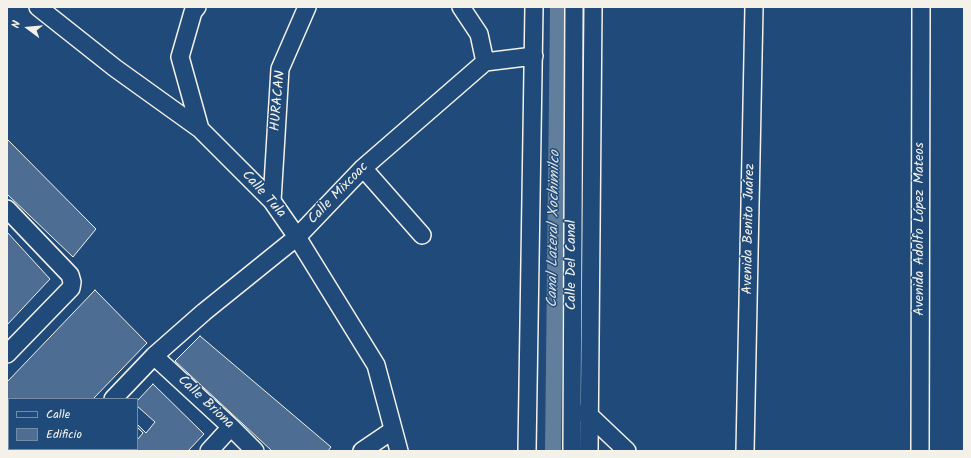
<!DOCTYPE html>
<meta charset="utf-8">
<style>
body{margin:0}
#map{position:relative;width:971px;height:458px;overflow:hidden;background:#1f4a7a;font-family:Kalam,sans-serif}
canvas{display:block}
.frame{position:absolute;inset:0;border:8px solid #f4f1e8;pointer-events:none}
.legend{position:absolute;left:8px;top:398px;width:130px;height:52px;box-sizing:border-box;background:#1f4a7a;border:1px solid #748da6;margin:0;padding:5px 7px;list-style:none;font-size:12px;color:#f4f1e8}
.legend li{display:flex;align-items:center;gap:8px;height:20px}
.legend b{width:20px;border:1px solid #748da6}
.north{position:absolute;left:8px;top:8px;width:40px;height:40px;-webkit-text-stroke:3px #1f4a7a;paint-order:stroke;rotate:286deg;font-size:11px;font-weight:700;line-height:16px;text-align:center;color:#f4f1e8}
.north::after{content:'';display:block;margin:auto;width:14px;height:18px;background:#f4f1e8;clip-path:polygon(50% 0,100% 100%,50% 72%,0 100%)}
</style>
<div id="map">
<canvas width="971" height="458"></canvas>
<div class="frame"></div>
<ul class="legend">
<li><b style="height:5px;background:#1f4a7a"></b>Calle</li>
<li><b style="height:11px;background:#4d6e92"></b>Edificio</li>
</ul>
<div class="north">N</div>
</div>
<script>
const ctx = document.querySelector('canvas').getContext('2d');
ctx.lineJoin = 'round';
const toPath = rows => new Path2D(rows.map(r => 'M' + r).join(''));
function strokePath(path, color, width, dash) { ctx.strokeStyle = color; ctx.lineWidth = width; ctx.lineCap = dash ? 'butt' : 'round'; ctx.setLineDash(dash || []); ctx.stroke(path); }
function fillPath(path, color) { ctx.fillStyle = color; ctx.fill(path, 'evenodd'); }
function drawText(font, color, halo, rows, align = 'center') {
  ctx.font = font + ' Kalam,sans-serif'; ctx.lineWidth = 3; ctx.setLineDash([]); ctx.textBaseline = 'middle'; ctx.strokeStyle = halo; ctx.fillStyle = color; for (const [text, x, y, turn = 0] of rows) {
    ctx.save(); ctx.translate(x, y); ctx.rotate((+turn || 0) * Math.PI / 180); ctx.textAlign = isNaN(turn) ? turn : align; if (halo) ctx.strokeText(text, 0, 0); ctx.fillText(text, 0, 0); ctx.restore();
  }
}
const canal = toPath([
 [553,451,558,7]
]);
const building = toPath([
 [7,139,96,229,73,257,7,194,7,139],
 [7,232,50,279,7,325,7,232],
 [95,290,147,343,93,399,9,399,9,449,45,449,43,451,7,451,7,382,95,290],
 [200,336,331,447,328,451,272,451,175,361,200,336],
 [153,384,204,434,188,451,89,451,91,449,137,449,137,401,153,384],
 [137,406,155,422,146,433,137,424,137,406],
 [137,427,143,433,137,440,137,427],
 [95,449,117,449,119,451,97,451,95,449]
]);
const minor = toPath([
 [38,7,115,68,200,129,272,201,297,237,376,365,399,451],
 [197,7,193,12,180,57,200,129],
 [461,7,479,34,485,62],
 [363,168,422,235],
 [272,201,280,69,307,7],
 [7,209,70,275,72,282,71,288,7,354],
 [154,356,231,427,255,451],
 [113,399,154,356,204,312,297,237,363,168,485,62,534,56],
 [584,413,589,415,627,451],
 [63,451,65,449],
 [209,451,231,427],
 [362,451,393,430],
 [527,451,534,7],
 [572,451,574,7],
 [589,451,593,7],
 [745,451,754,7],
 [920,451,921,7]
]);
const streetNames = [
 ["HURACAN",279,101,-85],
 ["Calle Mixcoac",339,194,-46],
 ["Calle Tula",263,195,48],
 ["Avenida Benito Juárez",750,229,-89],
 ["Avenida Adolfo López Mateos",921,229,-90],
 ["Calle Del Canal",573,265,-90],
 ["Calle Briona",205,403,43]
];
const waterNames = [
 ["Canal Lateral Xochimilco",555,229,-89]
];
strokePath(canal, '#627e9d', 16);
fillPath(building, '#4d6e92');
strokePath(building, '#f4f1e8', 1);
strokePath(minor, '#f4f1e8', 20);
strokePath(minor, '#1f4a7a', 17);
drawText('14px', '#f4f1e8', '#1f4a7a', streetNames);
drawText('italic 15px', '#dee0dd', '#1f4a7a', waterNames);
</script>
